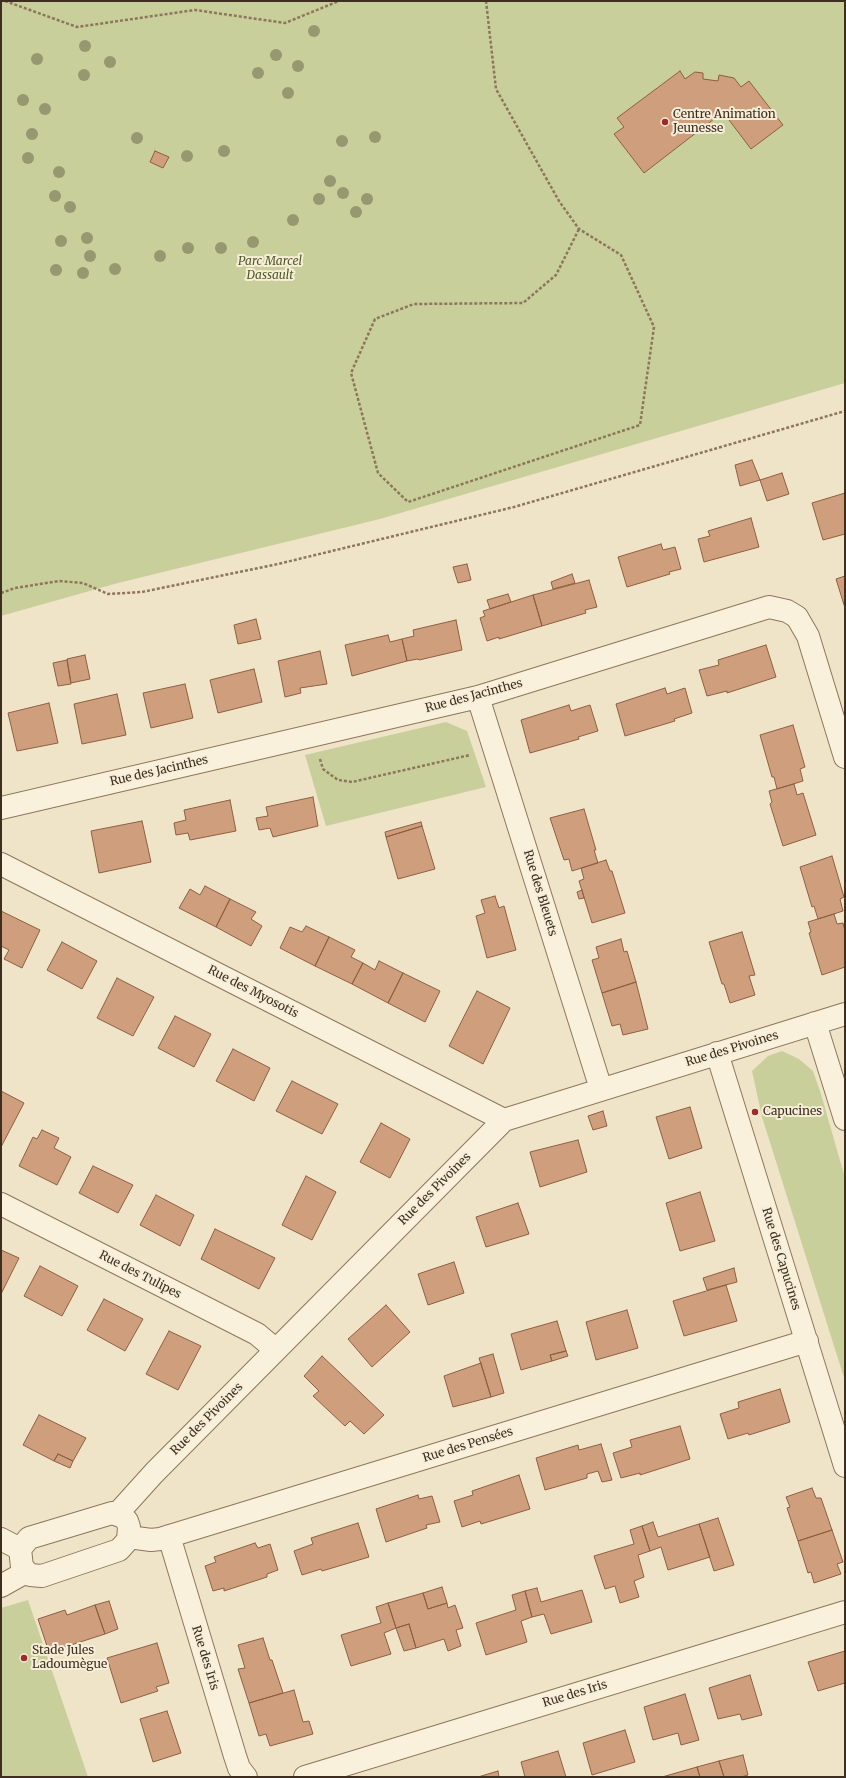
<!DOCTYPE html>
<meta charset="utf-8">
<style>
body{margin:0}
#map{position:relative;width:846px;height:1778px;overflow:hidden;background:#f0e4c8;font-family:Merriweather,serif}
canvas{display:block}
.frame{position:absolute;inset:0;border:2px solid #3d2e20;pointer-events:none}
</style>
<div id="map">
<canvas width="846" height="1778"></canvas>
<div class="frame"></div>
</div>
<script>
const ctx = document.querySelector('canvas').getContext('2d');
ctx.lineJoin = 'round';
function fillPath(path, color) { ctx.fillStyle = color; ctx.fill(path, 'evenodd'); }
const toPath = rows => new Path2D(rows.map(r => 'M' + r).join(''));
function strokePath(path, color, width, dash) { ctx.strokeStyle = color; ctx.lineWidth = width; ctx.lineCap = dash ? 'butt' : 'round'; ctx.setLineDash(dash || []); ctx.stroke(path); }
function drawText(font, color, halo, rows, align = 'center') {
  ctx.font = font + ' Merriweather,serif'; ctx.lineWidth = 4; ctx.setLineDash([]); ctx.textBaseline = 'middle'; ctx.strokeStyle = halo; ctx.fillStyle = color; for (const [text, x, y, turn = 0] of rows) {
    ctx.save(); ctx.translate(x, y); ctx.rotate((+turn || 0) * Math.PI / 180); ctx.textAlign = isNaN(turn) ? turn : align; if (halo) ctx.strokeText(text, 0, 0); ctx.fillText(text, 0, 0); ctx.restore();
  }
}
const green = toPath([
 [1,1,845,1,845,383,380,519,118,583,1,616],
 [446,722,467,731,486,787,326,826,305,755],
 [782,1051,799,1059,813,1071,821,1094,845,1178,845,1381,762,1117,752,1071,768,1056],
 [28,1600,88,1777,1,1777,1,1608]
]);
const building = toPath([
 [680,71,685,79,695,72,703,73,703,79,718,81,719,75,734,78,741,87,749,81,783,125,751,149,723,112,644,173,614,134,624,127,617,118,680,71],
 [155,151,169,157,163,168,150,162,155,151],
 [752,460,760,480,740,486,735,465,752,460],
 [782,473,789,494,767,501,760,480,782,473],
 [845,493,845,534,823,540,812,503,845,493],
 [751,518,759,547,704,562,698,539,710,536,708,531,751,518],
 [661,544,663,550,675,547,681,569,669,572,670,574,627,587,618,557,661,544],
 [467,564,471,580,458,583,453,567,467,564],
 [572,574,575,583,553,589,551,582,572,574],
 [845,576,845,608,836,579,845,576],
 [589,580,597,607,585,610,586,613,542,626,533,595,589,580],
 [508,594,511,602,490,609,487,600,508,594],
 [533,595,542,626,499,639,499,637,487,641,480,618,485,616,483,611,533,595],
 [256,619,261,639,238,644,234,625,256,619],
 [456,620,462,650,419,660,418,659,407,661,402,639,414,636,413,630,456,620],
 [388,635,390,642,402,639,407,661,352,676,345,645,388,635],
 [766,645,776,677,727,693,727,691,707,696,699,670,719,665,718,660,766,645],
 [320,651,327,684,300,688,301,693,285,697,278,661,320,651],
 [85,655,90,679,71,683,67,659,85,655],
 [67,660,71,684,58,686,53,663,67,660],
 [254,669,262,702,218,713,210,680,254,669],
 [185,684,193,718,151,728,143,693,185,684],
 [665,688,667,694,685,688,692,713,674,719,675,721,625,736,616,704,665,688],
 [117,694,126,735,82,744,74,704,117,694],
 [49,703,58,743,17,751,8,713,49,703],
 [569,705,571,711,590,705,598,731,578,737,579,739,530,753,521,720,569,705],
 [793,725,805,767,800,769,803,781,777,789,774,777,772,777,760,735,793,725],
 [794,784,797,795,803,793,816,835,783,846,770,804,772,802,769,791,794,784],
 [313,797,318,826,273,837,270,828,259,830,256,818,268,816,266,807,313,797],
 [230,800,236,831,190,840,188,833,176,835,174,823,186,820,184,810,230,800],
 [584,809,596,850,594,850,598,863,572,871,569,859,564,860,550,818,584,809],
 [142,821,151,862,99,873,91,831,142,821],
 [421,822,422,826,386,837,385,832,421,822],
 [422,826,435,869,398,879,386,837,422,826],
 [832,856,844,897,840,899,843,911,818,919,814,906,812,907,800,867,832,856],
 [606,860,610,871,612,871,625,913,592,923,579,881,584,879,581,868,606,860],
 [205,886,230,899,216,927,179,908,190,889,200,895,205,886],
 [582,890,584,898,579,899,577,892,582,890],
 [495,896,499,908,504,906,516,950,487,958,476,916,485,913,481,900,495,896],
 [230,899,256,912,251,919,262,926,251,946,216,927,230,899],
 [1,911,40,930,22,968,4,959,9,950,1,946,1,911],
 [834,914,837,924,843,923,845,931,845,967,822,975,809,933,811,932,808,922,834,914],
 [306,926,329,937,315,966,280,948,290,927,302,932,306,926],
 [742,932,755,975,749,976,755,995,730,1003,724,984,722,984,709,942,742,932],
 [329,937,355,950,351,957,363,963,352,984,315,966,329,937],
 [621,939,624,952,627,951,636,982,602,993,592,960,599,958,596,947,621,939],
 [62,942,97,961,82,989,47,970,62,942],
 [379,961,403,973,388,1003,352,984,363,963,375,970,379,961],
 [403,973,440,991,425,1022,388,1003,403,973],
 [117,978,154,997,133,1036,97,1018,117,978],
 [636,982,648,1029,623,1035,620,1024,612,1026,602,993,636,982],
 [477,991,510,1008,483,1064,449,1046,477,991],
 [175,1016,211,1034,194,1067,158,1048,175,1016],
 [233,1049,270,1068,254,1101,216,1081,233,1049],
 [292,1081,338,1104,322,1134,276,1111,292,1081],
 [1,1091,24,1103,1,1147,1,1091],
 [690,1107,702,1148,669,1159,656,1117,690,1107],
 [603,1111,607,1126,593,1130,588,1116,603,1111],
 [381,1123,410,1139,390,1178,360,1162,381,1123],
 [42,1130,59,1138,54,1148,71,1157,57,1185,19,1166,33,1137,37,1139,42,1130],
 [578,1140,587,1172,540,1187,530,1152,578,1140],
 [93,1166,133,1185,118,1213,79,1193,93,1166],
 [306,1176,336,1192,312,1240,282,1225,306,1176],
 [700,1192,715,1241,680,1251,666,1203,700,1192],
 [156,1195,194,1215,180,1246,140,1225,156,1195],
 [518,1203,529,1234,486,1247,476,1217,518,1203],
 [215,1229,275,1258,259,1289,201,1259,215,1229],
 [1,1250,19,1258,1,1294,1,1250],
 [454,1262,464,1293,428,1305,418,1274,454,1262],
 [40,1266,78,1286,62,1316,24,1296,40,1266],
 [734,1268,737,1282,707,1290,703,1278,734,1268],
 [726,1285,737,1321,684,1336,673,1301,726,1285],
 [104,1299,143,1319,125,1351,87,1330,104,1299],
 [386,1305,410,1332,372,1367,348,1339,386,1305],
 [627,1310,638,1348,596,1360,586,1322,627,1310],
 [557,1321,566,1351,550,1355,552,1361,521,1370,511,1334,557,1321],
 [169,1331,201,1346,178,1390,146,1374,169,1331],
 [566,1351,568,1356,552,1361,550,1355,566,1351],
 [493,1354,504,1393,491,1397,479,1358,493,1354],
 [322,1356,384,1415,364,1434,350,1421,345,1426,313,1396,319,1391,304,1376,322,1356],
 [481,1363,491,1397,453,1407,444,1376,481,1363],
 [780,1389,790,1422,749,1435,748,1433,728,1439,720,1414,739,1408,738,1402,780,1389],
 [39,1415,86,1438,73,1461,58,1454,54,1461,23,1445,39,1415],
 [680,1426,690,1459,640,1475,640,1473,621,1478,613,1453,632,1447,630,1440,680,1426],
 [601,1444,612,1480,602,1482,598,1471,587,1474,587,1478,545,1490,536,1458,578,1445,579,1450,601,1444],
 [58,1454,73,1461,70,1468,54,1461,58,1454],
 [519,1475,530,1509,481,1524,480,1521,462,1527,454,1501,473,1495,472,1491,519,1475],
 [812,1488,816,1498,821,1498,832,1530,798,1541,787,1508,790,1507,786,1497,812,1488],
 [418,1495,419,1499,432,1496,440,1522,426,1525,427,1528,386,1542,376,1509,418,1495],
 [718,1518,734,1565,714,1571,699,1524,718,1518],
 [653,1522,658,1537,699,1524,710,1557,668,1570,661,1547,650,1551,642,1526,653,1522],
 [358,1523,369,1557,322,1571,321,1569,302,1575,294,1551,313,1544,311,1538,358,1523],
 [642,1526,650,1551,638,1555,644,1577,634,1581,639,1597,620,1603,615,1586,605,1589,594,1556,634,1544,630,1530,642,1526],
 [832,1530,843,1562,837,1564,841,1574,814,1583,811,1572,808,1573,798,1541,832,1530],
 [255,1543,258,1548,270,1544,278,1570,267,1574,267,1577,224,1591,224,1588,213,1591,205,1566,216,1562,214,1557,255,1543],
 [442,1587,447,1603,428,1609,423,1593,442,1587],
 [537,1588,541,1602,582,1590,592,1622,551,1634,544,1614,532,1617,525,1591,537,1588],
 [525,1591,532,1617,521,1621,527,1642,486,1655,476,1623,516,1610,512,1595,525,1591],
 [423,1593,428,1609,447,1603,448,1608,455,1605,463,1628,456,1630,461,1646,448,1651,444,1639,416,1648,409,1624,396,1628,388,1603,423,1593],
 [109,1601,118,1629,105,1634,95,1605,109,1601],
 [388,1603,396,1628,384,1633,391,1654,351,1666,341,1635,381,1623,376,1607,388,1603],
 [95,1605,105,1634,49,1652,38,1619,65,1610,67,1615,95,1605],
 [409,1624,416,1648,404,1651,396,1628,409,1624],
 [263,1638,270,1660,272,1660,283,1693,249,1703,238,1669,245,1668,238,1645,263,1638],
 [157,1643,169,1683,156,1687,158,1691,121,1703,107,1658,157,1643],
 [845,1651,845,1683,818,1691,808,1662,845,1651],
 [750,1675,762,1715,742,1720,740,1714,718,1719,709,1688,750,1675],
 [294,1690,303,1722,309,1721,313,1734,270,1746,266,1734,259,1736,249,1703,294,1690],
 [685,1694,699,1740,681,1745,678,1733,653,1740,644,1707,685,1694],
 [167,1711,181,1753,153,1762,140,1719,167,1711],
 [625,1730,635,1762,592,1775,583,1743,625,1730],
 [558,1751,566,1777,525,1777,521,1762,558,1751],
 [743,1755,748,1775,741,1777,724,1777,719,1761,743,1755],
 [719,1761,724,1777,700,1777,697,1767,719,1761],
 [697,1767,700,1777,662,1777,697,1767],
 [498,1771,499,1777,478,1777,498,1771]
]);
const path = toPath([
 [5,1,77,27,195,10,285,23,339,1],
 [486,1,496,89,559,201,579,229,621,255,654,327,640,425,408,502,378,473,351,373,375,319,414,304,523,303,556,275,579,229],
 [1,593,15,588,59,581,83,583,108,594,142,592,278,564,514,507,845,411],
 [320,759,323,769,338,780,352,782,470,755]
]);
const minor = toPath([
 [478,697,601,1089],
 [1,808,478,697,769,607,787,611,797,617,808,636,845,757],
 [1,864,504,1120],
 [815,1023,845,1119],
 [717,1053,845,1466],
 [1,1204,257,1334,276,1350],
 [112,1513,123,1517,127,1521,129,1527,128,1540,119,1550,42,1576,30,1575,22,1567,20,1549,29,1538,112,1513],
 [117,1514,154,1473,504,1120,845,1014],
 [169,1536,235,1756,239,1768,246,1777],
 [129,1537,151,1540,160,1539,807,1341],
 [1,1539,20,1549],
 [1,1586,26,1572],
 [305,1777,845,1612]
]);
const trees = [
 [314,31],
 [85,46],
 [276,55],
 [37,59],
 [110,62],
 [298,66],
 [258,73],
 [84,75],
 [288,93],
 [23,100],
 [45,109],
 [32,134],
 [375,137],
 [137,138],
 [342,141],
 [224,151],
 [187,156],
 [28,158],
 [59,172],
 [330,181],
 [343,193],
 [55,196],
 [319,199],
 [367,199],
 [70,207],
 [356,212],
 [293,220],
 [87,238],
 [61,241],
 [253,242],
 [188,248],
 [221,248],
 [90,256],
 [160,256],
 [115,269],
 [56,270],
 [83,273]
];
const markers = [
 [665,122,4,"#9e2a2b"],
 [755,1112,4,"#9e2a2b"],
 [24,1658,4,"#9e2a2b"]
];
const poiNames = [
 ["Centre Animation",673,115],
 ["Jeunesse",673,129],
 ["Capucines",763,1112],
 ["Stade Jules",32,1651],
 ["Ladoumègue",32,1665]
];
const parkNames = [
 ["Parc Marcel",270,262],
 ["Dassault",270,276]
];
const streetNames = [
 ["Rue des Jacinthes",474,696,-15],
 ["Rue des Jacinthes",159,771,-13],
 ["Rue des Bleuets",540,893,73],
 ["Rue des Myosotis",253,992,27],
 ["Rue des Pivoines",732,1049,-17],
 ["Rue des Pivoines",435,1189,-45],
 ["Rue des Capucines",781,1259,73],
 ["Rue des Tulipes",140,1275,27],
 ["Rue des Pivoines",207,1419,-45],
 ["Rue des Pensées",468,1445,-17],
 ["Rue des Iris",205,1658,73],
 ["Rue des Iris",575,1694,-17]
];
fillPath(green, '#c9cf9b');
fillPath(building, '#cf9f7d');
strokePath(building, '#8d5f41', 1);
strokePath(minor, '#8d765c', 24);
strokePath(path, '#8d765c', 2.5, [3, 2]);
strokePath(minor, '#faf1dc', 22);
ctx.fillStyle = '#96986f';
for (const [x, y] of trees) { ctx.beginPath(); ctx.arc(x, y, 6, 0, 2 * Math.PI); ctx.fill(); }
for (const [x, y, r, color] of markers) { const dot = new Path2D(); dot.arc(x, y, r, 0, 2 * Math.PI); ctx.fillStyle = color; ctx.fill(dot); strokePath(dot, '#f7eed8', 1.5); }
drawText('12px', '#3d2e20', '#f7eed8', poiNames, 'left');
drawText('italic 12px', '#4d5a26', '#f7eed8', parkNames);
drawText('12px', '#3d2e20', '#f7eed8', streetNames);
</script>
